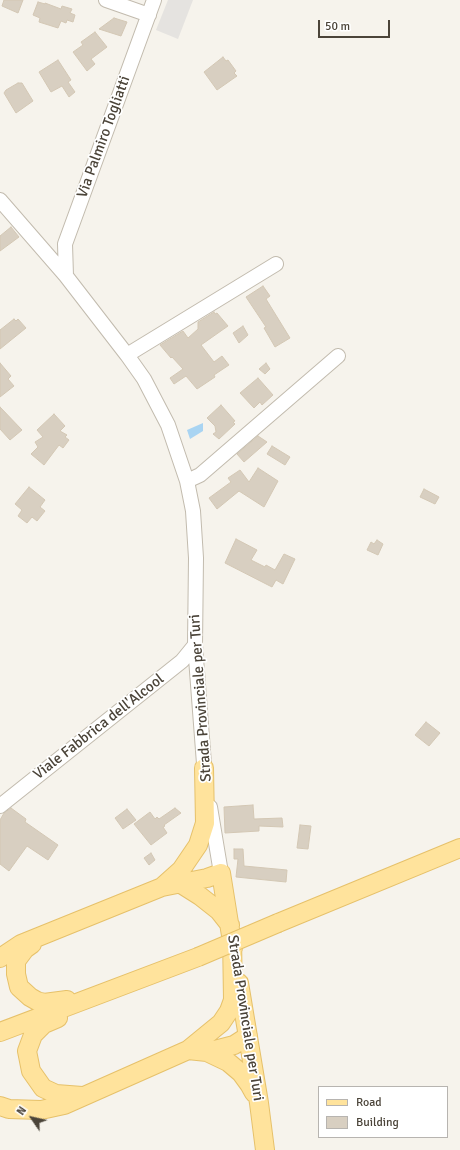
<!DOCTYPE html>
<style>
body{margin:0}
#map{position:relative;width:460px;height:1150px;overflow:hidden;background:#f6f3ec;font-family:Signika,sans-serif}
canvas{display:block}
.legend{position:absolute;left:318px;top:1086px;width:130px;height:52px;box-sizing:border-box;background:#fff;border:1px solid #b7b4b0;margin:0;padding:5px 7px;list-style:none;font-size:12px;color:#4b4439}
.legend li{display:flex;align-items:center;gap:8px;height:20px}
.legend b{width:20px;border:1px solid #b7b4b0}
.north{position:absolute;left:12px;top:1098px;width:40px;height:40px;-webkit-text-stroke:3px #fff;paint-order:stroke;rotate:304deg;font-size:11px;font-weight:700;line-height:16px;text-align:center;color:#4b4439}
.north::after{content:'';display:block;margin:auto;width:14px;height:18px;background:#4b4439;clip-path:polygon(50% 0,100% 100%,50% 72%,0 100%)}
.scale{position:absolute;left:318px;top:20px;width:72px;height:18px;box-sizing:border-box;border:2px solid #4b4439;border-top:0;padding-left:5px;font-size:12px;line-height:14px;white-space:nowrap;color:#4b4439;-webkit-text-stroke:3px #fff;paint-order:stroke}
</style>
<div id="map">
<canvas width="460" height="1150"></canvas>
<ul class="legend">
<li><b style="height:5px;background:#ffe39c"></b>Road</li>
<li><b style="height:11px;background:#d8cfc1"></b>Building</li>
</ul>
<div class="north">N</div>
<div class="scale">50 m</div>
</div>
<script>
const ctx = document.querySelector('canvas').getContext('2d');
ctx.lineJoin = 'round';
function fillPath(path, color) { ctx.fillStyle = color; ctx.fill(path, 'evenodd'); }
const toPath = rows => new Path2D(rows.map(r => 'M' + r).join(''));
function strokePath(path, color, width, dash) { ctx.strokeStyle = color; ctx.lineWidth = width; ctx.lineCap = dash ? 'butt' : 'round'; ctx.setLineDash(dash || []); ctx.stroke(path); }
function drawText(font, color, halo, rows, align = 'center') {
  ctx.font = font + ' Signika,sans-serif'; ctx.lineWidth = 3.5; ctx.setLineDash([]); ctx.textBaseline = 'middle'; ctx.strokeStyle = halo; ctx.fillStyle = color; for (const [text, x, y, turn = 0] of rows) {
    ctx.save(); ctx.translate(x, y); ctx.rotate((+turn || 0) * Math.PI / 180); ctx.textAlign = isNaN(turn) ? turn : align; if (halo) ctx.strokeText(text, 0, 0); ctx.fillText(text, 0, 0); ctx.restore();
  }
}
const parking = toPath([
 [168,0,193,0,178,39,156,30]
]);
const water = toPath([
 [203,423,203,431,190,439,187,430]
]);
const building = toPath([
 [4,0,23,0,18,13,2,6,4,0],
 [38,2,45,4,45,3,61,9,62,6,72,9,70,13,75,15,73,22,67,20,66,23,61,21,58,28,39,22,40,18,33,15,38,2],
 [114,18,127,22,121,36,99,29,114,18],
 [95,32,107,47,91,59,95,64,87,71,73,52,83,45,81,42,95,32],
 [223,57,226,61,228,60,236,71,234,73,237,76,217,90,204,72,223,57],
 [58,60,71,80,68,82,75,92,69,97,62,86,51,92,39,72,58,60],
 [18,83,22,83,33,101,16,113,4,93,6,90,18,83],
 [11,227,19,237,0,251,0,236,11,227],
 [263,286,270,296,266,299,290,338,275,347,264,328,266,327,246,297,263,286],
 [214,312,215,314,217,313,228,326,201,345,214,362,222,356,229,365,214,375,215,377,197,389,186,376,174,384,170,378,183,369,172,357,171,358,160,345,183,331,188,338,198,329,198,322,214,312],
 [14,319,16,321,18,319,26,328,0,349,0,330,14,319],
 [243,326,248,335,239,343,233,333,243,326],
 [0,363,11,376,8,379,14,386,0,397,0,363],
 [266,363,270,369,265,374,259,369,266,363],
 [258,378,273,395,262,405,260,402,254,408,240,393,258,378],
 [221,405,235,421,233,422,235,424,219,439,213,434,216,432,215,426,207,418,221,405],
 [0,407,22,430,10,440,0,429,0,407],
 [54,414,65,426,60,431,67,435,65,437,69,440,63,448,59,445,44,465,31,454,38,447,35,442,43,437,37,430,54,414],
 [258,436,267,442,244,462,237,454,258,436],
 [272,446,290,457,285,465,267,454,272,446],
 [258,468,278,481,264,507,239,491,217,509,209,498,231,482,228,478,240,470,249,482,258,468],
 [29,487,45,500,40,507,45,511,37,521,32,517,27,523,18,516,22,510,15,504,29,487],
 [424,489,439,497,435,504,420,497,424,489],
 [236,539,257,550,251,560,265,567,266,565,275,570,284,554,295,559,283,584,276,580,272,587,225,563,236,539],
 [377,540,383,544,378,555,367,550,371,542,374,544,377,540],
 [426,722,440,733,429,746,415,735,426,722],
 [253,805,254,819,282,818,283,827,259,826,259,831,225,833,224,807,253,805],
 [11,808,26,819,25,822,58,845,48,860,27,846,9,871,0,864,0,820,4,813,11,808],
 [175,808,181,813,164,825,165,826,163,827,167,833,151,845,134,824,150,812,155,819,157,817,159,819,175,808],
 [127,809,136,820,123,829,115,818,127,809],
 [300,825,311,826,308,849,297,848,300,825],
 [234,849,243,849,244,866,287,870,286,882,236,877,238,859,234,859,234,849],
 [151,853,155,860,149,865,144,858,151,853]
]);
const minor = toPath([
 [106,0,149,15],
 [0,200,66,276,127,355,144,379,168,425,187,481,193,511,196,558,195,645,205,777],
 [66,276,65,244,154,0],
 [127,355,276,264],
 [187,481,200,475,338,356],
 [0,806,182,661,195,645],
 [210,807,221,873]
]);
const major = toPath([
 [221,873,233,948],
 [181,884,200,896,219,911,230,925],
 [162,887,181,870,198,845,205,823,204,768],
 [278,923,460,848],
 [32,944,25,949,16,961,16,974,19,987,30,997,37,1001,44,1003,67,1000],
 [0,958,21,944,162,887,207,878,221,873],
 [239,983,259,1103,265,1150],
 [58,1018,44,1024,33,1035,27,1051,31,1071,43,1088,56,1094,82,1096],
 [0,1032,198,957],
 [188,1050,207,1052,228,1062,241,1073,249,1084,254,1093],
 [207,1052,234,1045,248,1036],
 [0,1106,9,1109,41,1110,64,1105,188,1050,221,1023,229,1011,233,1000,232,937]
]);
const majorBridge = toPath([
 [198,957,278,923]
]);
const streetNames = [
 ["Via Palmiro Togliatti",104,137,-70],
 ["Strada Provinciale per Turi",201,698,-94],
 ["Viale Fabbrica dell'Alcool",99,727,-38],
 ["Strada Provinciale per Turi",245,1018,81]
];
fillPath(parking, '#e5e3e0');
fillPath(water, '#a9d4f2');
fillPath(building, '#d8cfc1');
strokePath(building, '#d3c7b4', 1);
strokePath(minor, '#c2bbae', 16);
strokePath(major, '#e6c16a', 20);
strokePath(minor, '#fff', 14);
strokePath(major, '#ffe39c', 18);
strokePath(majorBridge, '#e6c16a', 20, []);
strokePath(majorBridge, '#ffe39c', 18);
drawText('15px', '#4b4439', '#fff', streetNames);
</script>
